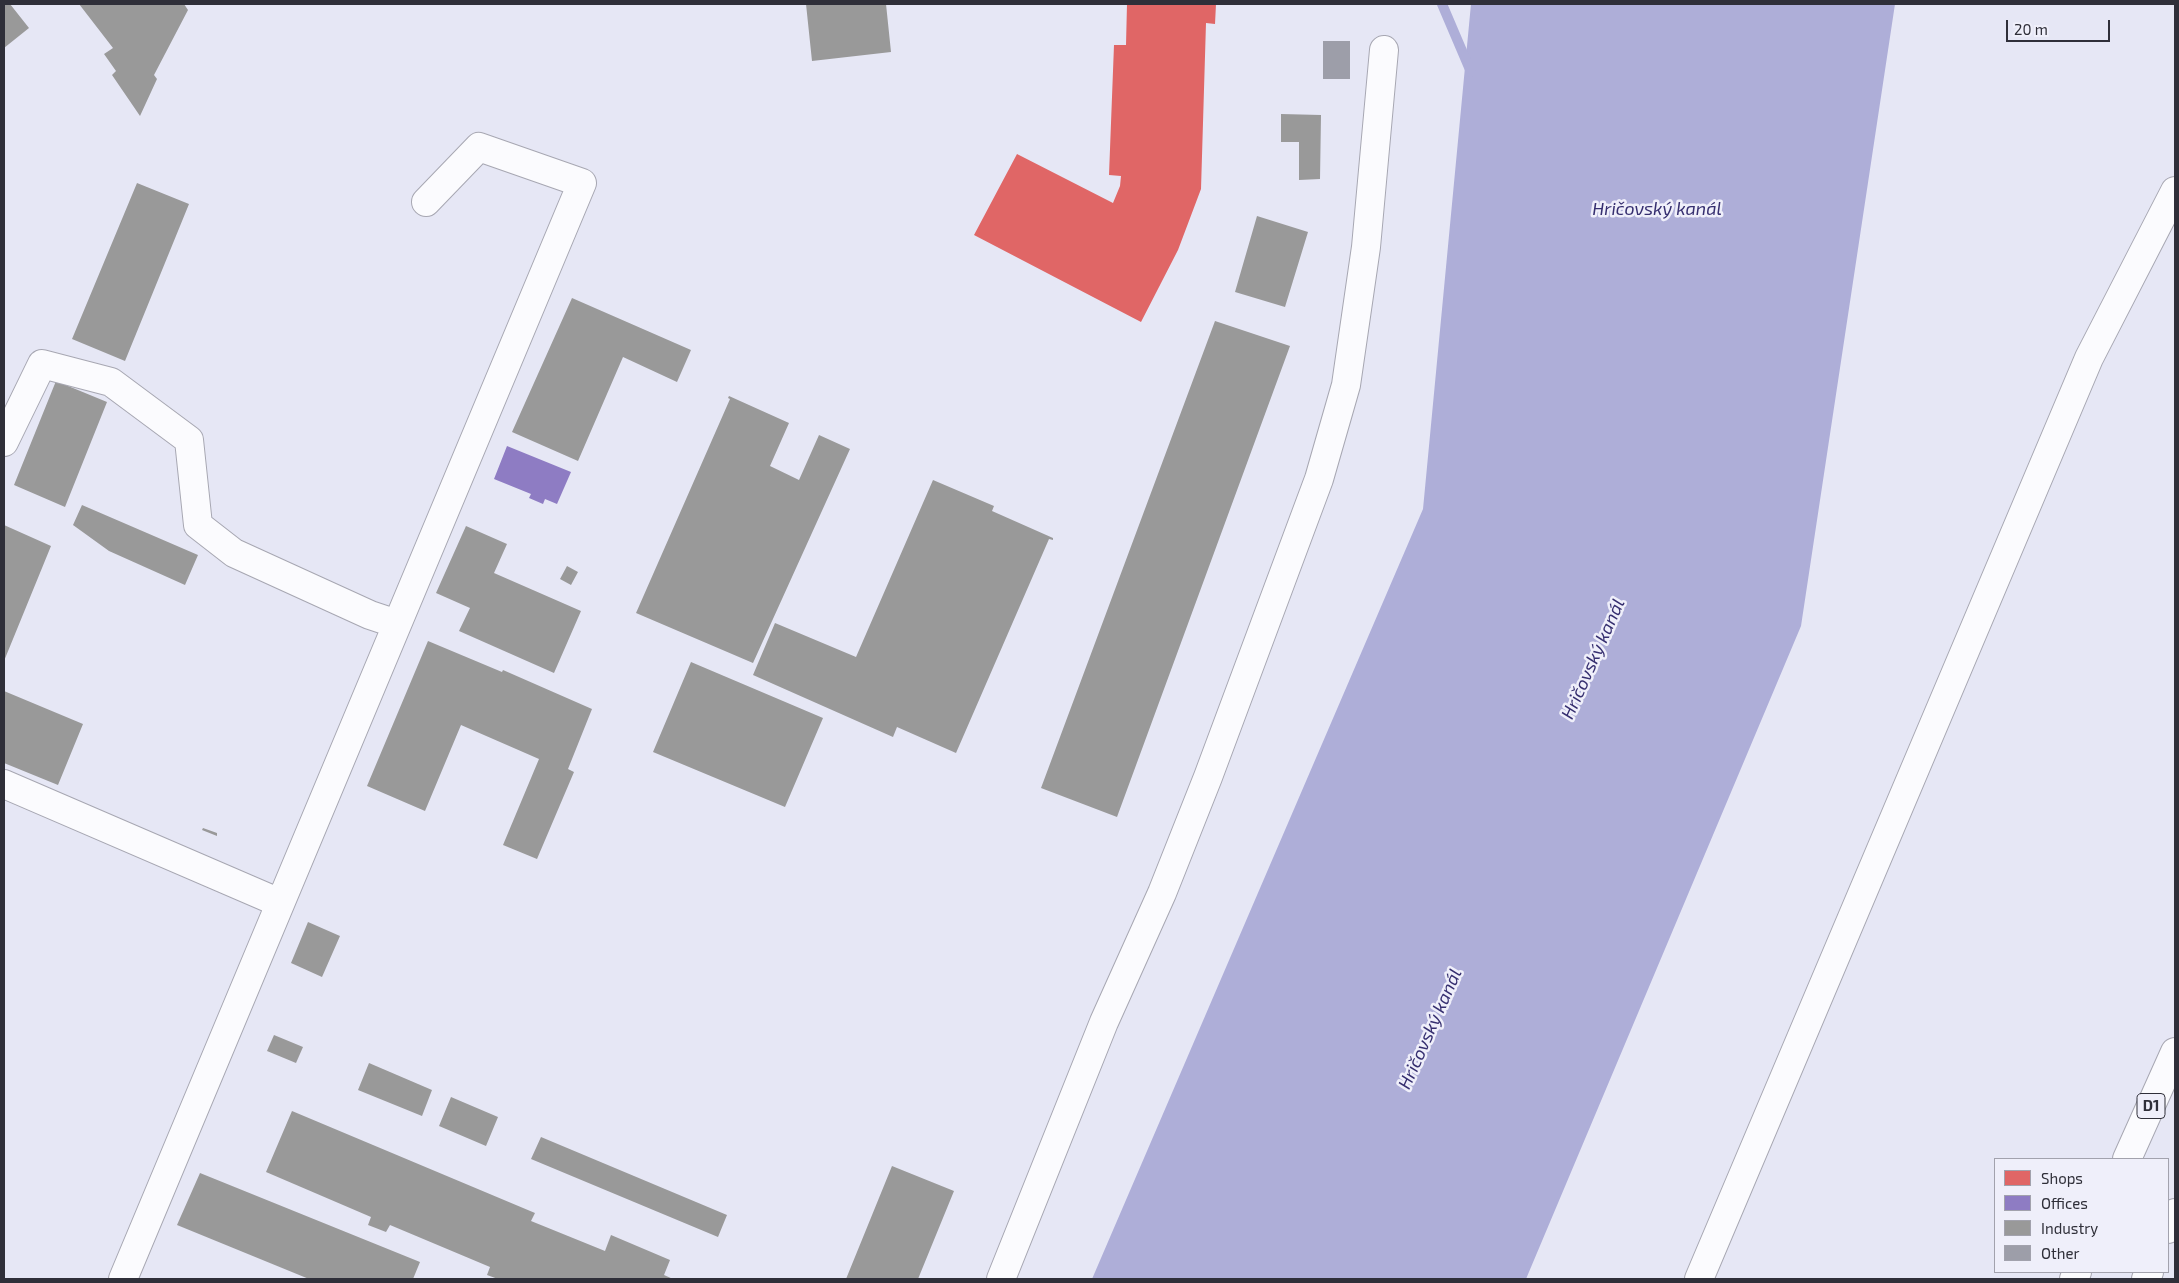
<!DOCTYPE html>
<meta charset="utf-8">
<style>
body{margin:0}
#map{position:relative;width:2179px;height:1283px;overflow:hidden;background:#e6e7f5;font-family:"Exo 2",sans-serif}
canvas{display:block}
.frame{position:absolute;inset:0;border:5px solid #2f2f39;pointer-events:none}
.legend{position:absolute;left:1994px;top:1158px;width:175px;height:115px;box-sizing:border-box;background:#efeffa;border:1px solid #a2a2ad;margin:0;padding:6px 9px;list-style:none;font-size:15px;color:#2f2f39}
.legend li{display:flex;align-items:center;gap:10px;height:25px}
.legend b{width:25px;border:1px solid #a2a2ad}
.scale{position:absolute;left:2006px;top:20px;width:104px;height:22px;box-sizing:border-box;border:2px solid #2f2f39;border-top:0;padding-left:6px;font-size:15px;line-height:18px;white-space:nowrap;color:#2f2f39;-webkit-text-stroke:4px #efeffa;paint-order:stroke}
</style>
<div id="map">
<canvas width="2179" height="1283"></canvas>
<div class="frame"></div>
<ul class="legend">
<li><b style="height:14px;background:#e06666"></b>Shops</li>
<li><b style="height:14px;background:#8e7cc3"></b>Offices</li>
<li><b style="height:14px;background:#999"></b>Industry</li>
<li><b style="height:14px;background:#9d9ea9"></b>Other</li>
</ul>
<div class="scale">20 m</div>
</div>
<script>
const ctx = document.querySelector('canvas').getContext('2d');
ctx.lineJoin = 'round';
function fillPath(path, color) { ctx.fillStyle = color; ctx.fill(path, 'evenodd'); }
const toPath = rows => new Path2D(rows.map(r => 'M' + r).join(''));
function strokePath(path, color, width, dash) { ctx.strokeStyle = color; ctx.lineWidth = width; ctx.lineCap = dash ? 'butt' : 'round'; ctx.setLineDash(dash || []); ctx.stroke(path); }
function drawText(font, color, halo, rows, align = 'center') {
  ctx.font = font + ' "Exo 2",sans-serif'; ctx.lineWidth = 5; ctx.setLineDash([]); ctx.textBaseline = 'middle'; ctx.strokeStyle = halo; ctx.fillStyle = color; for (const [text, x, y, turn = 0] of rows) {
    ctx.save(); ctx.translate(x, y); ctx.rotate((+turn || 0) * Math.PI / 180); ctx.textAlign = isNaN(turn) ? turn : align; if (halo) ctx.strokeText(text, 0, 0); ctx.fillText(text, 0, 0); ctx.restore();
  }
}
const water = toPath([
 [1471,4,1895,4,1801,626,1526,1279,1092,1279,1423,509]
]);
const shops = toPath([
 [1127,4,1216,4,1215,24,1206,23,1201,189,1178,250,1141,322,974,235,1017,154,1113,203,1120,186,1121,176,1109,175,1114,45,1126,45]
]);
const offices = toPath([
 [507,446,571,472,557,504,545,499,543,504,529,498,531,494,494,479]
]);
const industry = toPath([
 [4,4,10,4,29,28,4,48],
 [79,4,184,4,188,10,154,75,157,79,140,116,112,75,116,71,104,54,113,48],
 [806,4,886,4,891,52,812,61],
 [1281,114,1321,115,1320,179,1299,180,1299,142,1281,142],
 [137,183,189,204,125,361,72,339],
 [1257,216,1308,232,1285,307,1235,292],
 [572,298,691,350,677,382,623,357,578,461,512,432],
 [1215,321,1290,346,1117,817,1041,788],
 [56,381,107,402,65,507,14,485],
 [729,396,789,423,770,466,799,480,819,435,850,449,753,663,636,613,730,399,728,398],
 [933,480,994,506,992,511,1053,538,1053,540,1049,539,956,753,897,727,893,737,753,675,775,623,856,657],
 [82,505,198,555,185,585,109,551,73,525],
 [4,525,51,546,4,661],
 [466,526,507,544,494,573,581,611,554,673,459,631,470,608,436,593],
 [567,566,578,572,571,585,560,579],
 [428,641,502,672,503,670,592,709,568,769,574,772,537,859,503,845,539,759,461,725,425,811,367,786],
 [691,662,823,718,785,807,653,752],
 [4,691,83,724,58,785,4,763],
 [203,828,217,833,217,836,202,830],
 [308,922,340,936,322,977,291,963],
 [274,1035,303,1047,296,1063,267,1051],
 [369,1063,432,1090,422,1116,358,1090],
 [451,1097,498,1117,486,1146,439,1126],
 [292,1111,535,1213,531,1221,605,1251,611,1235,670,1260,664,1275,673,1279,498,1279,487,1275,490,1267,390,1225,386,1232,368,1225,371,1217,266,1172],
 [541,1137,727,1215,718,1237,531,1159],
 [892,1166,954,1191,918,1279,846,1279],
 [200,1173,420,1262,413,1279,309,1279,177,1225]
]);
const stream = toPath([
 [1442,4,1471,72]
]);
const building = toPath([
 [1323,41,1350,41,1350,79,1323,79]
]);
const minor = toPath([
 [4,442,42,364,111,382,189,440,198,525,234,553,370,615,397,624],
 [4,784,280,903],
 [123,1279,582,183,479,147,426,202],
 [1001,1279,1104,1022,1162,893,1208,777,1319,479,1346,385,1366,247,1384,50],
 [1699,1279,2089,358,2175,191]
]);
const highway = toPath([
 [2127,1159,2175,1052],
 [2168,1229,2175,1213],
 [2074,1279,2077,1272],
 [2146,1279,2149,1272]
]);
const shields = [
 [2151,1106,28]
];
const shieldNames = [
 ["D1",2151,1106]
];
const waterNames = [
 ["Hričovský kanál",1657,209],
 ["Hričovský kanál",1593,659,-66],
 ["Hričovský kanál",1430,1029,-66]
];
fillPath(water, '#aeaed8');
fillPath(shops, '#e06666');
fillPath(offices, '#8e7cc3');
fillPath(industry, '#999');
strokePath(stream, '#aeaed8', 10);
fillPath(building, '#9d9ea9');
strokePath(minor, '#a7a7b2', 30);
strokePath(highway, '#a7a7b2', 30);
strokePath(minor, '#fbfbfe', 28);
strokePath(highway, '#fbfbfe', 28);
for (const [x, y, w] of shields) { const box = new Path2D(); box.roundRect(x - w / 2, y - 12.5, w, 25, 4); ctx.fillStyle = '#efeffa'; ctx.fill(box); strokePath(box, '#2f2f39', 1); }
drawText('bold 15px', '#2f2f39', null, shieldNames);
drawText('italic 18px', '#362f70', '#efeffa', waterNames);
</script>
